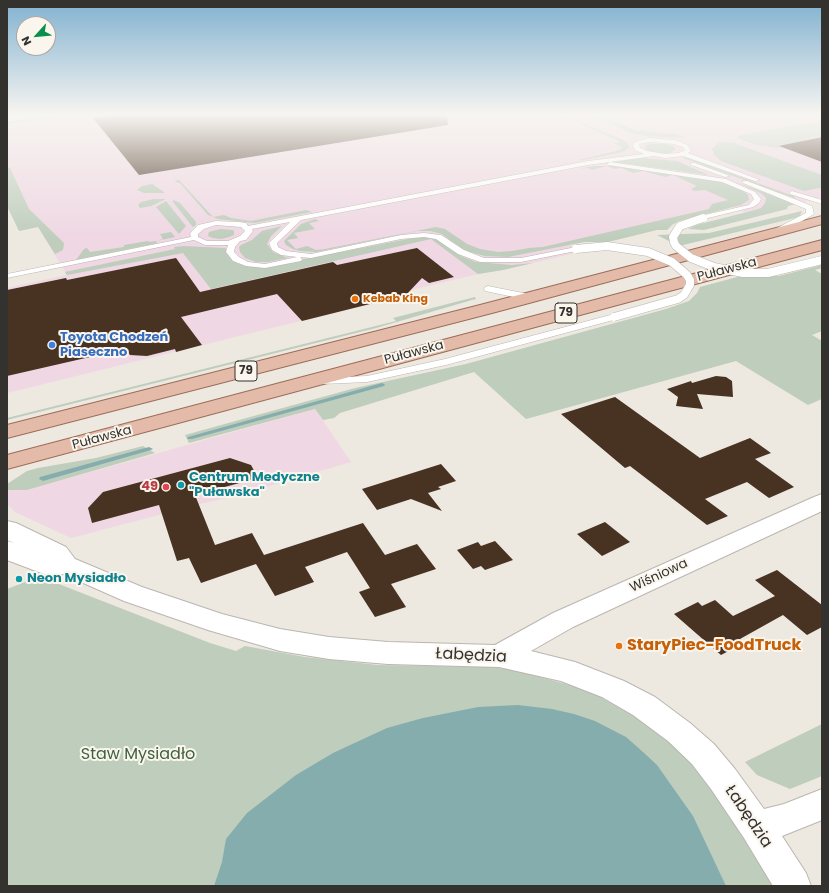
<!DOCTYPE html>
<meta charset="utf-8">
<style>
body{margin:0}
#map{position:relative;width:829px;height:893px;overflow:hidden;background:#ede8e0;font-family:Poppins,sans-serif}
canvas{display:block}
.frame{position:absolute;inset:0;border:8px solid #34322f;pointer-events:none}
.north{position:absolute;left:16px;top:16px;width:40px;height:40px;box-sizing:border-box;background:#faf5ed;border:1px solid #aba7a1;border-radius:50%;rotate:243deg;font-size:11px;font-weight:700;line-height:16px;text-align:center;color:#34322f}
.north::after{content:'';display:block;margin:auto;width:14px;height:18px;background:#08904e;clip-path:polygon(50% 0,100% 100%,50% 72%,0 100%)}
</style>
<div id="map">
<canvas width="829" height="893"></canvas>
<div class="frame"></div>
<div class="north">N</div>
</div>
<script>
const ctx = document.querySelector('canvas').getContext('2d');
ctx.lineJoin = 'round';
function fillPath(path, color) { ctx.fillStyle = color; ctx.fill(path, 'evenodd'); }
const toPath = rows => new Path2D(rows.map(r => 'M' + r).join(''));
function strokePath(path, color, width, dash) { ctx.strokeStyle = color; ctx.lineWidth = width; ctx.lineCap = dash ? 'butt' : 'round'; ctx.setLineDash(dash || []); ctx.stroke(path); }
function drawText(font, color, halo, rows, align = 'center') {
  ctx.font = font + ' Poppins,sans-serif'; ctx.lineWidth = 4; ctx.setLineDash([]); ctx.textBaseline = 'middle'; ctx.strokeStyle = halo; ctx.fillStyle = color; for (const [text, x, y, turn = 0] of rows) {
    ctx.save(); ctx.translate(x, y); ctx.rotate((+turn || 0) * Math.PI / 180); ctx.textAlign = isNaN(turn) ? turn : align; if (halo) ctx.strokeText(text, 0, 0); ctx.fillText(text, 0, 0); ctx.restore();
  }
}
const commercial = toPath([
 [59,114,822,114,822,198,752,215,732,207,569,244,579,252,503,270,478,274,411,290,406,295,7,393,7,288,67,275,38,227,19,231,7,206,7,121],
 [315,409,351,462,235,496,200,504,71,538,15,512,7,504,7,495,9,490,27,490]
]);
const green = toPath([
 [59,114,84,115,74,116,72,115,7,124,7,121],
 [588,114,597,114,637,131,643,130,666,134,673,133,687,138,646,136,631,133],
 [563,116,569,117,625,141,628,144,629,148,622,152,583,160,579,160,620,150,622,148,620,146,614,143,621,142,566,117,559,118,556,117],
 [822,120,822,136,806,139,805,142,777,148,756,145,737,138,738,136],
 [724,142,734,143,822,175,822,189,819,188,804,191,721,161,714,155,712,149,718,143],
 [649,144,665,144,673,146,676,149,670,153,659,153,646,150,645,147],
 [686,157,796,197,794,198,683,158],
 [641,158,677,161,709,175,613,162],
 [594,166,613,166,721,182,742,190,748,195,749,200,741,205,679,221,672,225,667,230,657,230,608,242,585,242,569,245,508,257,485,256,470,252,462,249,442,234,430,231,417,231,316,252,300,251,293,249,286,245,284,241,301,224,315,219,319,221,309,223,315,229,294,233,298,238,287,240,296,249,307,246,316,250,325,249,436,227,445,229,467,244,480,249,498,252,512,251,529,248,543,247,709,209,712,204,728,200,705,190,695,191,691,189,697,186,673,175,665,177,643,171,633,173,622,168,614,169,607,166,592,170,588,168,579,169],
 [7,167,10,168,29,209,64,243,63,250,55,254,38,227,19,231,7,206],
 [179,180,213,217,224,215,231,218,251,221,306,210,312,212,255,223,218,219,208,215,180,183,174,181],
 [736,182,796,204,788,206,787,209,704,230,688,229,696,225,755,210,761,208,765,203,766,198,762,194],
 [152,184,164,192,164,193,144,193,137,190,142,186],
 [154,199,166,199,151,206,140,208,138,205,141,202],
 [173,200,180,203,196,222,196,225,193,227,173,202],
 [166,201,186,226,179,234,156,207],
 [802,211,800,216,795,218,679,246,657,235,709,233],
 [282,226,271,236,267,244,273,252,288,258,268,262,256,262,245,258,240,252,239,247,241,245,252,240,262,231],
 [220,229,232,230,234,231,234,235,229,237,221,239,213,238,208,236,209,232],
 [171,232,175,237,156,241,157,243,76,260,84,249,87,248,90,252,124,247,124,245,148,241,149,242,156,241,163,239,160,234],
 [423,237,439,240,461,256,476,262,512,265,533,263,503,270,478,274,431,239,211,289,183,253,67,275,65,272,175,249,174,247,184,246,225,248,234,261,240,264,263,267,408,239],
 [822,265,822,268,815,270,822,274,822,331,812,335,822,341,822,399,808,405,736,361,526,419,474,372,340,413,334,418,323,420,315,409,189,443,185,435,355,388,466,364,666,309,689,301,697,293,700,287,741,276,779,276],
 [475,297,476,299,472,300,376,328,7,420,7,418,396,321,393,318],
 [143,446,155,453,27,490,7,490,7,484,27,471,38,468,96,458],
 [33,574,210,643,236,651,245,646,305,657,378,665,491,667,514,670,577,687,601,697,634,715,656,730,681,751,708,782,777,886,7,886,7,589,28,581],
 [822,724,822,776,790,789,757,775,745,762]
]);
const water = toPath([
 [518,705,552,709,574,714,595,721,626,737,643,752,657,765,693,816,726,886,214,886,222,862,226,839,247,813,296,775,333,753,387,728,423,718,478,707]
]);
const stream = toPath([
 [382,383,384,384,385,385,384,386,192,439,188,439,187,438,188,437,382,383],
 [149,447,153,449,151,450,43,481,39,479,40,477,149,447]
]);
const building = toPath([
 [124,114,447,114,448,125,139,175,93,118],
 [822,137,822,162,779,146],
 [417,248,454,277,429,283,422,278,406,295,302,321,277,294,181,317,202,345,176,352,175,349,147,356,130,355,125,349,7,376,7,290,66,278,67,280,176,258,200,292,333,262,337,265],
 [716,376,726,377,732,381,733,397,697,394,703,409,676,406,678,397,667,389,691,381,692,383],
 [615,397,700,458,750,438,771,453,755,459,794,487,769,498,747,482,705,499,728,516,707,525,630,466,625,468,561,414],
 [230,458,251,465,258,478,195,495,215,545,252,533,264,555,363,523,385,555,417,544,436,569,391,584,406,607,375,617,359,592,370,588,347,552,305,567,314,582,275,596,256,564,201,583,189,558,177,561,159,505,92,523,88,508,103,492],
 [441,464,456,481,438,487,441,489,428,493,442,511,411,499,377,510,362,489],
 [605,522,630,542,602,556,577,534],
 [495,541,513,560,485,570,481,566,473,569,457,550,478,542,481,546],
 [777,570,822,605,822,627,807,635,783,615,740,639,744,643,721,655,674,614,698,602,702,606,715,600,733,616,775,596,755,580]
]);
const lane = toPath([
 [649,138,675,140,688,145,691,151,688,153,760,180,755,181,683,156,665,158,654,156,610,162,726,179,755,192,761,199,759,203,753,207,700,220,700,216,749,205,754,199,751,194,722,182,608,165,607,164,610,162,588,165,301,220,277,243,278,247,286,251,311,254,401,235,424,233,441,235,464,250,484,258,521,258,576,247,580,249,576,251,521,262,480,262,458,254,436,239,424,237,401,239,311,258,300,257,302,259,301,261,265,268,246,266,233,261,226,252,228,245,205,245,194,240,7,278,7,274,191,237,190,234,192,231,198,225,216,221,238,222,246,223,248,226,588,161,644,154,635,150,633,145,635,142,649,138],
 [649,142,674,144,683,147,685,150,679,153,665,154,647,151,640,148,639,144,649,142],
 [290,222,269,243,272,250,281,255,297,257,265,264,248,262,239,257,234,252,235,247,240,241,246,240,253,231,252,229,290,222],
 [216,225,241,227,245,231,240,236,228,241,207,241,198,237,198,234,204,229,216,225],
 [691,163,695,163,730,176,725,177,691,165,691,163],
 [743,181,747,181,792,198,812,206,814,214,783,232,777,232,777,228,806,213,806,209,743,183,743,181],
 [792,191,822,200,822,204,790,194,790,192,792,191],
 [488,286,528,294,532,297,528,300,485,291,484,289,485,287,488,286],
 [614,314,618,317,617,319,446,365,367,382,322,384,317,381,322,378,367,376,445,359,614,314]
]);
const street = toPath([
 [17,114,48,114,43,117,7,122,7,116,17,114],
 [822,494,822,511,573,627,531,651,575,662,624,681,655,697,690,723,714,744,735,769,764,809,784,804,822,789,822,820,782,836,806,873,811,886,773,886,744,838,711,789,692,764,668,741,633,715,602,697,561,681,499,667,388,664,329,659,280,651,208,630,124,601,63,574,44,574,7,560,7,541,14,543,7,540,7,521,16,523,66,547,75,559,142,587,222,614,280,629,329,637,388,642,495,645,553,613,814,497,822,494]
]);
const primary = toPath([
 [822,216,822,224,492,313,7,438,7,425,480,305,822,216],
 [822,240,822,250,7,469,7,455,822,240]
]);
const laneBridge = toPath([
 [703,218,680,226,673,237,674,242,676,246,691,258,714,267,743,273,768,273,822,260],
 [576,249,607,246,648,252,672,262,687,275,690,280,690,285,684,295,678,299,614,317]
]);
const markers = [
 [355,299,4,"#e8710a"],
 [52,345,4,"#3f7fe0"],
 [181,485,4,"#0f9aa8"],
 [166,487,4,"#e0444e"],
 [19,579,4,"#0f9aa8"],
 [619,646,4,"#e8710a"]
];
const farFoodnames = [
 ["Kebab King",363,299]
];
const shields = [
 [566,313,22],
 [246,371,22]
];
const shieldNames = [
 ["79",566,313],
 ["79",246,371]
];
const streetNames = [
 ["Puławska",727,270,-15],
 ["Puławska",414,353,-15],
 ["Puławska",102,438,-15],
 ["Wiśniowa",659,576,-25]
];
const shopNames = [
 ["Toyota Chodzeń",60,338],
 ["Piaseczno",60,353]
];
const cultureNames = [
 ["Centrum Medyczne",189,478],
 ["\"Puławska\"",189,493],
 ["Neon Mysiadło",27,579]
];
const healthNames = [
 ["49",158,487]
];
const nearFoodnames = [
 ["StaryPiec-FoodTruck",627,646]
];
const nearStreetnames = [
 ["Łabędzia",471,656,3],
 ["Łabędzia",748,817,56]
];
const nearParknames = [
 ["Staw Mysiadło",138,755]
];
fillPath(commercial, '#efd7e3');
fillPath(green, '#becdbc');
fillPath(water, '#86adad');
fillPath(stream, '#86adad');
fillPath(building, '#483222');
strokePath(lane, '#bbb6af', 1);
strokePath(street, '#bbb6af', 2);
strokePath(primary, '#9b6d59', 2);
fillPath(lane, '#fff');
fillPath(street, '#fff');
fillPath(primary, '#e4bba9');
strokePath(laneBridge, '#bbb6af', 9, []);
strokePath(laneBridge, '#fff', 8);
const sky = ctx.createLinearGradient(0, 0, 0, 239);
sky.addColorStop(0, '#81b1d0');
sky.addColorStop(0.48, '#f7f5f1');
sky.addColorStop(1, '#f7f5f100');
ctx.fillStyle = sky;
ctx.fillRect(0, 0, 829, 239);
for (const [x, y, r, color] of markers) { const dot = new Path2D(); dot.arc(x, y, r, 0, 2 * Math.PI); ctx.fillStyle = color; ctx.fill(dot); strokePath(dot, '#faf5ed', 1.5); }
drawText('bold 11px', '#c56008', '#faf5ed', farFoodnames, 'left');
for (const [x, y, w] of shields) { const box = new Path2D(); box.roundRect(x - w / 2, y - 10, w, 20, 3); ctx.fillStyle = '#faf5ed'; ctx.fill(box); strokePath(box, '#34322f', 1); }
drawText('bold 12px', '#34322f', null, shieldNames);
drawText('13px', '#34322f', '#faf5ed', streetNames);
drawText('bold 13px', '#366cbe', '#faf5ed', shopNames, 'left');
drawText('bold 13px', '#0d838f', '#faf5ed', cultureNames, 'left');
drawText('bold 13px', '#be3a42', '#faf5ed', healthNames, 'right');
drawText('bold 16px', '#c56008', '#faf5ed', nearFoodnames, 'left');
drawText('16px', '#34322f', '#faf5ed', nearStreetnames);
drawText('16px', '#3f623d', '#faf5ed', nearParknames);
</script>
